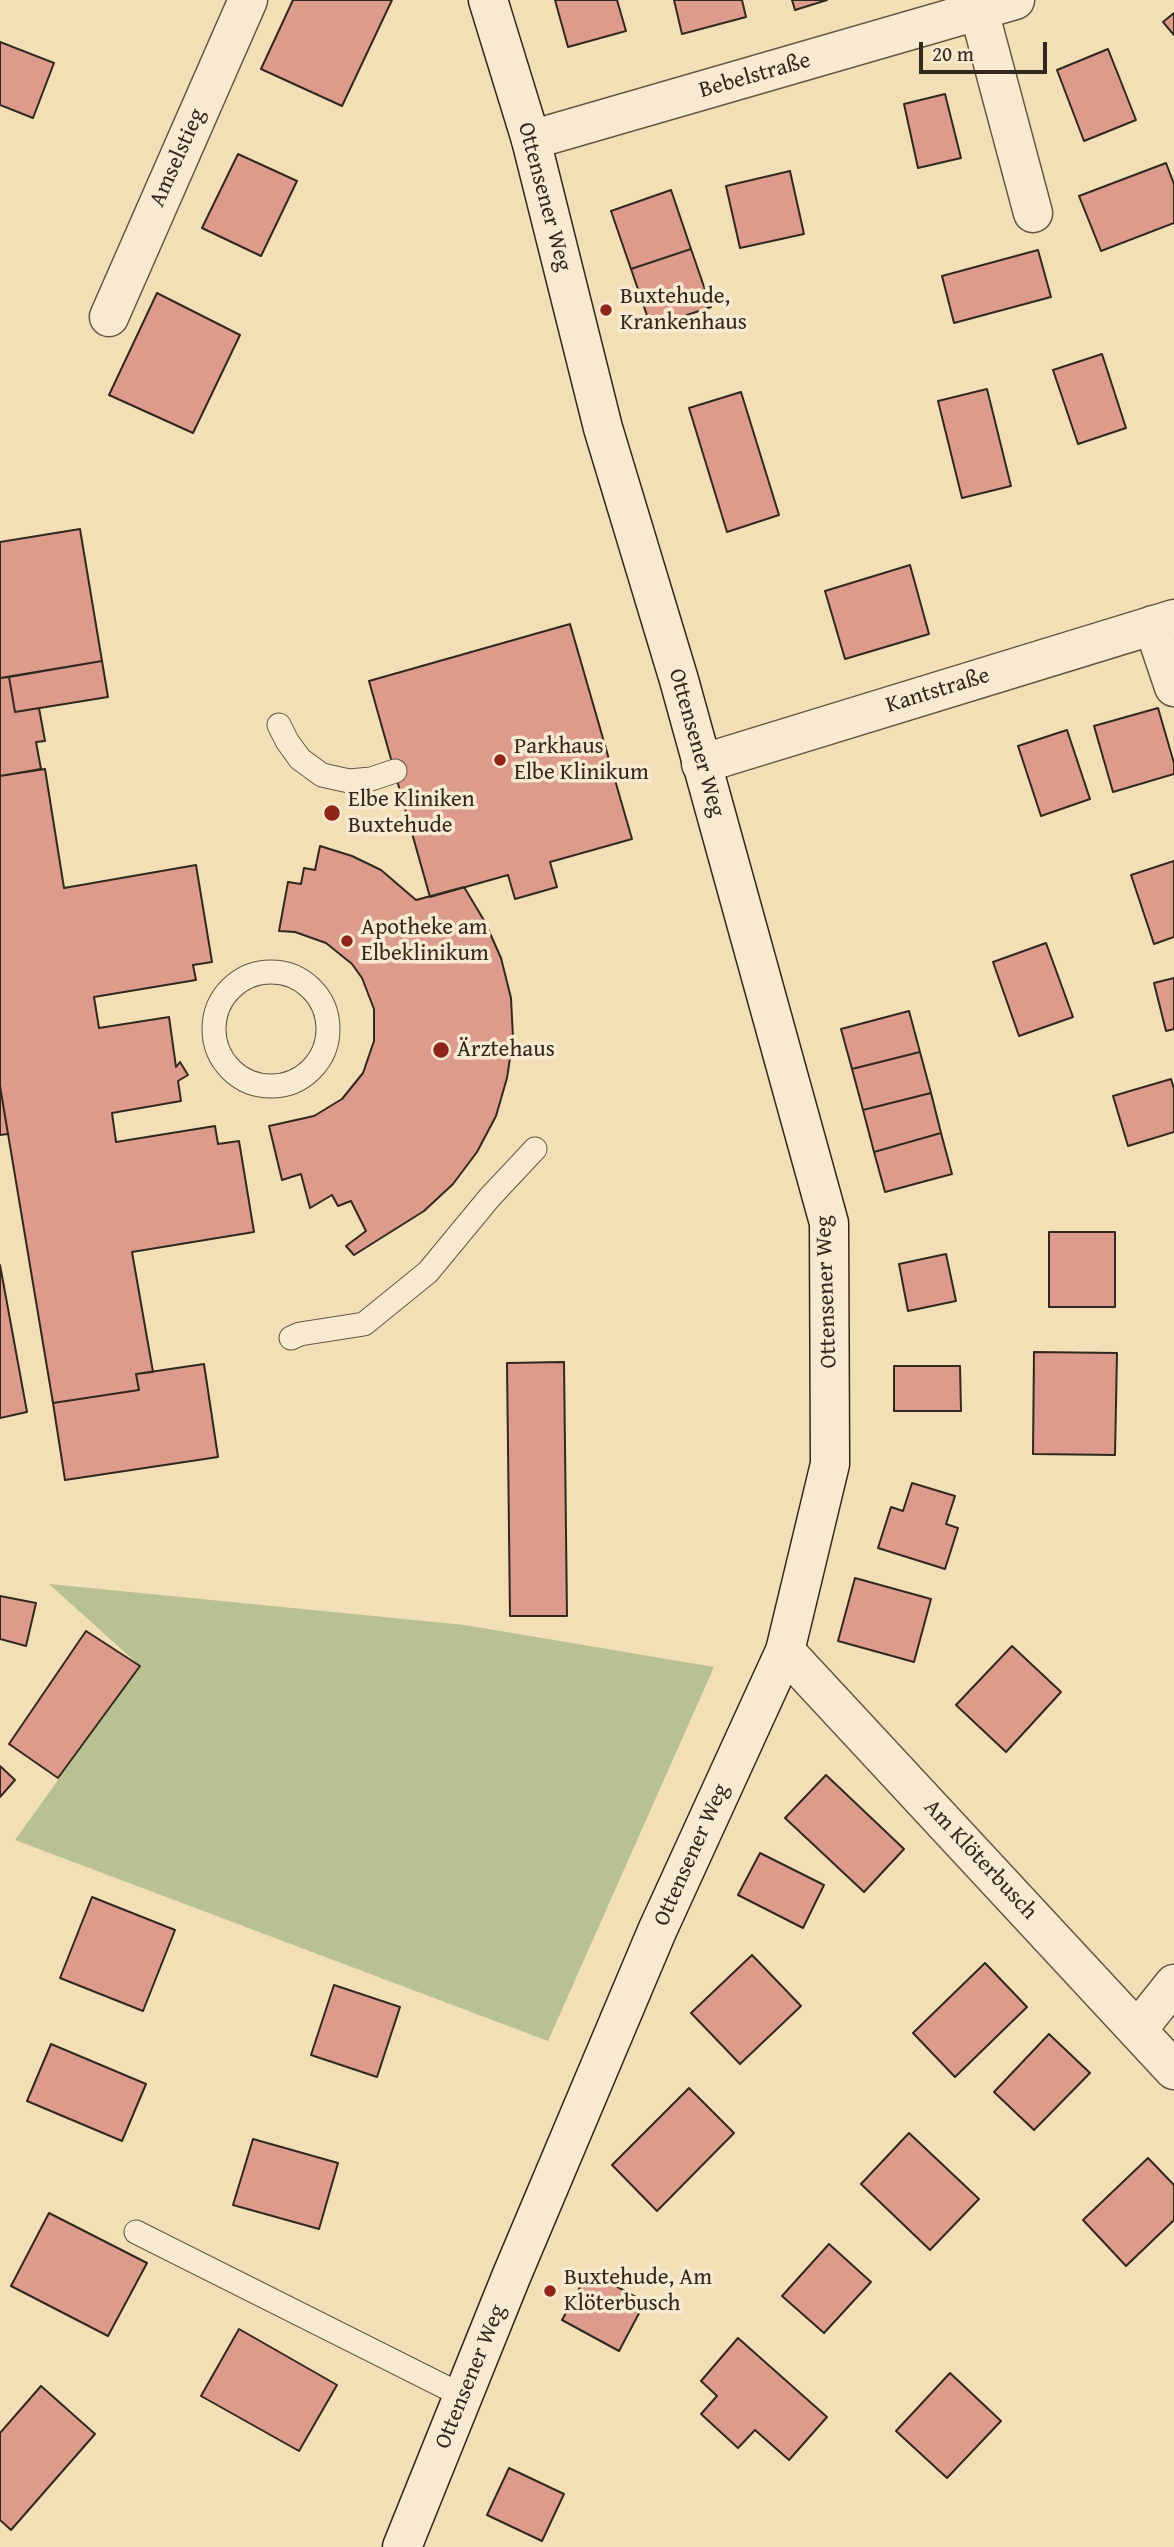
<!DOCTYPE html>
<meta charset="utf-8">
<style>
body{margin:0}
#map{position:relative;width:1174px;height:2547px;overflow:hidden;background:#f3dfb6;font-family:"Gentium Book Plus",serif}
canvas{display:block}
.scale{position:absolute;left:919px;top:42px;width:128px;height:32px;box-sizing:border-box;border:4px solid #312920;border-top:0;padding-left:9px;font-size:21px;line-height:24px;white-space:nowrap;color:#312920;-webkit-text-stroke:5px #f7ead0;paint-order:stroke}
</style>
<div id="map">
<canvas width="1174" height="2547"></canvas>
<div class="scale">20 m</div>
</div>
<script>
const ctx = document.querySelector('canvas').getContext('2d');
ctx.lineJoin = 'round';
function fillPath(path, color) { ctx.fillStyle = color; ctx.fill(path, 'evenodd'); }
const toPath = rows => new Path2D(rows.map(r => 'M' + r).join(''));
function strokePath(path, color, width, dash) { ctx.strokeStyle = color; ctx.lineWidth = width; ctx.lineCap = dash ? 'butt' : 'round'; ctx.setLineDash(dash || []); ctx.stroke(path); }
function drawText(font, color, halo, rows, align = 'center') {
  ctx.font = font + ' "Gentium Book Plus",serif'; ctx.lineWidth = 7; ctx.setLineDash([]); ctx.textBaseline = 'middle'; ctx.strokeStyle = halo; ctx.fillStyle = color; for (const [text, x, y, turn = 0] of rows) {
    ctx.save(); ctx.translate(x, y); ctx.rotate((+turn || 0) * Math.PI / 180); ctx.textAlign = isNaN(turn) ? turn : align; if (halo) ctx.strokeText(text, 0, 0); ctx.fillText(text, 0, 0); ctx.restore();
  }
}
const green = toPath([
 [49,1584,465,1625,714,1667,548,2041,15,1840,140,1666]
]);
const building = toPath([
 [293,0,392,0,342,106,261,69,293,0],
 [555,0,617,0,626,31,568,47,555,0],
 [674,0,742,0,746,17,682,34,674,0],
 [792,0,827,0,795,10,792,0],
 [1174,13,1174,35,1163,22,1174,13],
 [0,42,54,63,33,118,0,105,0,42],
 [1108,49,1136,120,1084,141,1057,70,1108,49],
 [945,94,961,158,918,168,904,104,945,94],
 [238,154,297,181,261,256,202,228,238,154],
 [1166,163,1174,184,1174,223,1101,251,1079,196,1166,163],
 [790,171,804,234,740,248,726,186,790,171],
 [671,190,691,249,631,269,611,211,671,190],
 [691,249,711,307,651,327,631,269,691,249],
 [1038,250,1051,297,954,323,942,276,1038,250],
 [157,293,240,335,193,433,109,395,157,293],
 [1102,354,1126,428,1078,444,1053,370,1102,354],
 [987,389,1011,486,962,498,938,401,987,389],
 [741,392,779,515,727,532,689,408,741,392],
 [80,529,102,661,0,678,0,542,80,529],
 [910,565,929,634,845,659,825,591,910,565],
 [570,624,632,839,550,862,557,887,515,899,508,875,430,897,369,681,570,624],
 [102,661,108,697,15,712,9,677,102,661],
 [9,677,15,712,39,708,45,741,36,742,41,769,0,776,0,678,9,677],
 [1158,708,1174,763,1174,774,1113,792,1094,726,1158,708],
 [1067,730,1090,799,1041,816,1018,746,1067,730],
 [45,769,64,888,196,865,212,962,193,965,196,980,94,997,99,1028,169,1017,176,1067,180,1062,188,1075,178,1081,181,1101,112,1113,116,1142,215,1126,218,1144,239,1141,254,1232,132,1252,153,1372,136,1374,139,1390,53,1403,0,1086,0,776,45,769],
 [320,846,352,856,381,870,416,900,464,887,485,922,501,958,511,998,513,1038,507,1078,496,1116,477,1152,453,1184,424,1211,354,1255,346,1246,366,1231,351,1201,338,1206,332,1195,310,1208,301,1174,282,1180,269,1126,314,1116,342,1099,363,1073,374,1041,374,1009,362,978,352,964,326,943,295,932,279,931,288,882,301,884,304,868,315,870,320,846],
 [1174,861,1174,937,1154,944,1131,875,1174,861],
 [1046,943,1073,1017,1019,1036,993,962,1046,943],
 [1174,978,1174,1029,1166,1031,1154,983,1174,978],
 [909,1011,920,1052,852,1069,841,1029,909,1011],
 [920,1052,931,1093,863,1110,852,1069,920,1052],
 [1171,1079,1174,1089,1174,1132,1128,1146,1113,1096,1171,1079],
 [0,1086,8,1134,0,1135,0,1086],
 [931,1093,941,1133,874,1152,863,1110,931,1093],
 [941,1133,952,1174,885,1192,874,1152,941,1133],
 [1049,1232,1115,1232,1115,1307,1049,1307,1049,1232],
 [946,1254,956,1301,908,1311,899,1264,946,1254],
 [0,1265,27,1412,0,1418,0,1265],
 [1034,1352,1117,1353,1115,1455,1033,1454,1034,1352],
 [564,1362,567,1616,510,1616,507,1363,564,1362],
 [204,1364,218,1457,65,1480,53,1403,139,1390,136,1374,204,1364],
 [894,1366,960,1366,961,1411,894,1411,894,1366],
 [912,1483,955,1496,946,1524,958,1528,945,1569,878,1548,891,1507,903,1511,912,1483],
 [855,1578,931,1599,914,1662,838,1641,855,1578],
 [0,1596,36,1603,26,1646,0,1639,0,1596],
 [86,1631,140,1666,58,1778,9,1744,86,1631],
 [1012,1646,1061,1692,1006,1752,956,1705,1012,1646],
 [0,1766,15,1780,0,1797,0,1766],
 [826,1775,904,1849,864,1892,785,1818,826,1775],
 [760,1853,824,1885,803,1928,738,1895,760,1853],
 [92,1897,175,1930,143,2011,60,1978,92,1897],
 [752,1955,801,2006,740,2064,691,2013,752,1955],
 [985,1963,1027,2007,955,2077,913,2033,985,1963],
 [334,1985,400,2007,377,2077,311,2055,334,1985],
 [1049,2034,1090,2073,1034,2130,994,2092,1049,2034],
 [51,2044,146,2084,122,2141,27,2101,51,2044],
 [689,2088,734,2133,657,2211,612,2165,689,2088],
 [909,2133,979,2199,930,2250,861,2184,909,2133],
 [253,2139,338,2163,319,2229,233,2205,253,2139],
 [1148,2158,1174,2185,1174,2220,1126,2266,1083,2220,1148,2158],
 [49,2213,147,2263,108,2336,11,2286,49,2213],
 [829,2244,871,2282,824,2333,782,2296,829,2244],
 [589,2271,645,2302,619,2351,562,2320,589,2271],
 [239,2329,337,2385,299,2451,201,2396,239,2329],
 [738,2338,827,2417,789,2460,755,2430,738,2448,701,2414,717,2396,701,2381,738,2338],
 [950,2373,1001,2421,947,2478,896,2431,950,2373],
 [41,2386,95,2434,11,2530,0,2520,0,2433,41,2386],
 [509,2468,564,2494,542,2541,487,2515,509,2468]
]);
const lane = toPath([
 [279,725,287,741,300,759,322,775,349,781,371,779,395,771],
 '214 1029a57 57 0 1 1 114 0a57 57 0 1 1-114 0Z',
 [291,1338,300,1334,364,1324,428,1272,490,1197,535,1149],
 [136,2232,463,2396]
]);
const street = toPath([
 [979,11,1033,213],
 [531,140,1015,0],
 [109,317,248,0],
 [1153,625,1174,687],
 [701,764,1174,619],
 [785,1651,1174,2070],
 [1138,2029,1174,1984]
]);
const secondary = toPath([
 [402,2547,511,2277,657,1931,785,1651,830,1464,829,1223,679,680,603,428,531,140,488,0]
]);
const markers = [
 [606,310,7,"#8f2418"],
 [500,760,7,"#8f2418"],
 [332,813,9,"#8f2418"],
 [347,941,7,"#8f2418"],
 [441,1050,9,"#8f2418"],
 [550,2291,7,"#8f2418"]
];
const streetNames = [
 ["Bebelstraße",755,76,-16],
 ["Amselstieg",178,158,-66],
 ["Ottensener Weg",544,197,75],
 ["Kantstraße",938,691,-17],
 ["Ottensener Weg",696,743,74],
 ["Ottensener Weg",827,1292,-92],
 ["Ottensener Weg",692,1855,-66],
 ["Am Klöterbusch",980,1860,47],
 ["Ottensener Weg",471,2377,-68]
];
const poiNames = [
 ["Buxtehude,",620,297],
 ["Krankenhaus",620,323],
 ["Parkhaus",514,747],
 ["Elbe Klinikum",514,773],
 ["Elbe Kliniken",348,800],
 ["Buxtehude",348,826],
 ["Apotheke am",361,928],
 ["Elbeklinikum",361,954],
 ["Ärztehaus",457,1050],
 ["Buxtehude, Am",564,2278],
 ["Klöterbusch",564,2304]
];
fillPath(green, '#b8c290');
fillPath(building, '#dd9b8c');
strokePath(building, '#312920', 2);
strokePath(lane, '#625646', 25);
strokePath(street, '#625646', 41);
strokePath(secondary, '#312920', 41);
strokePath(lane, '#f7ead0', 23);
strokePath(street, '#f7ead0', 38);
strokePath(secondary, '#f7ead0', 38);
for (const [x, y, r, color] of markers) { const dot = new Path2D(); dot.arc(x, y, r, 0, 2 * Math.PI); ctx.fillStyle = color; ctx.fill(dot); strokePath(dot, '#f7ead0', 2.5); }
drawText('23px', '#312920', '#f7ead0', streetNames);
drawText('23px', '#312920', '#f7ead0', poiNames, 'left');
</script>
